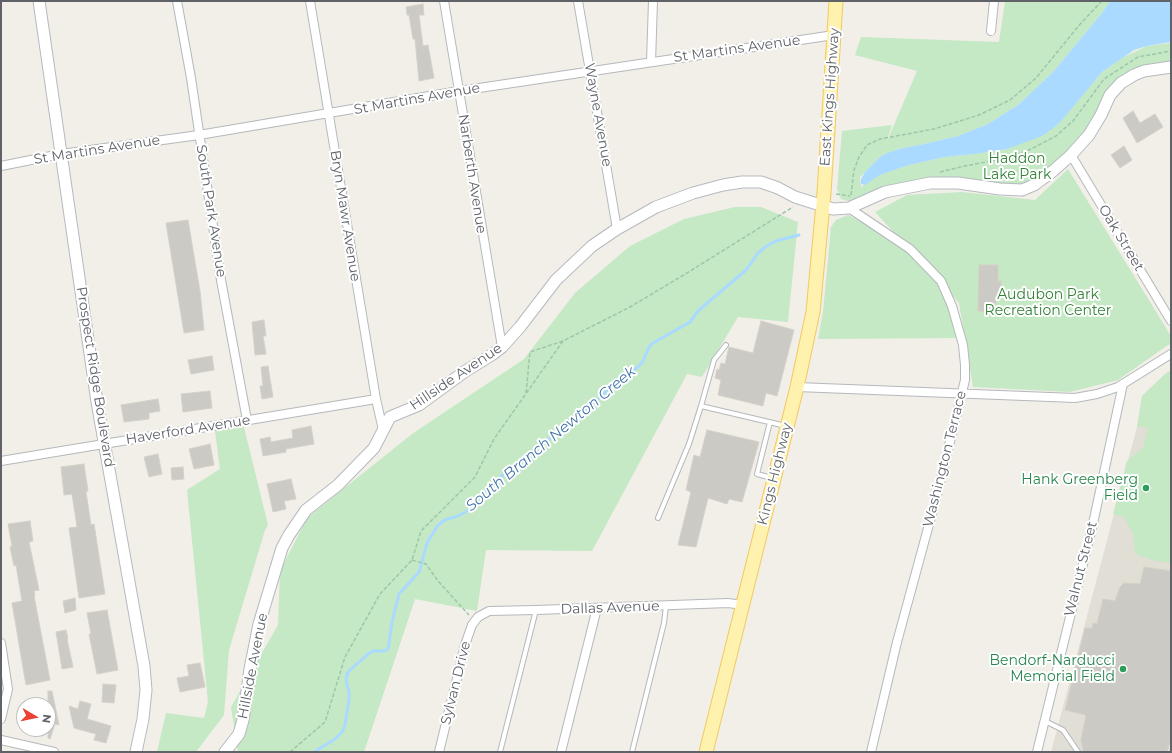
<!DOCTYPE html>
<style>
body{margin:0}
#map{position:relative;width:1172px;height:753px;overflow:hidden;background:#f1efe8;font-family:Montserrat,sans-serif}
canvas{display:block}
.frame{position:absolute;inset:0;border:2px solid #5f6368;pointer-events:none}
.north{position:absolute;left:16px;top:697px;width:40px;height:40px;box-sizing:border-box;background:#fff;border:1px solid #bfc1c3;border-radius:50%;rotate:99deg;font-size:11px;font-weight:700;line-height:16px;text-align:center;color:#5f6368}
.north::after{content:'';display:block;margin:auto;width:14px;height:18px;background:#ea4335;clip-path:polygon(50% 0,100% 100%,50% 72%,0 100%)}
</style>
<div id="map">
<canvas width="1172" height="753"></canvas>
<div class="frame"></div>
<div class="north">N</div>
</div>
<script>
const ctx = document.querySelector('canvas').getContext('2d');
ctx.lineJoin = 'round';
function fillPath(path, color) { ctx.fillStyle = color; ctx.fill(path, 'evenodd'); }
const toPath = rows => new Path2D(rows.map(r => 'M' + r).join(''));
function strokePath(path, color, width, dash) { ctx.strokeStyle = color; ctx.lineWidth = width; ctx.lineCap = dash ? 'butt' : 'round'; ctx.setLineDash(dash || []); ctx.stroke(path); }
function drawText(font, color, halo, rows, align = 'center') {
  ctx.font = font + ' Montserrat,sans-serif'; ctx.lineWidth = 4; ctx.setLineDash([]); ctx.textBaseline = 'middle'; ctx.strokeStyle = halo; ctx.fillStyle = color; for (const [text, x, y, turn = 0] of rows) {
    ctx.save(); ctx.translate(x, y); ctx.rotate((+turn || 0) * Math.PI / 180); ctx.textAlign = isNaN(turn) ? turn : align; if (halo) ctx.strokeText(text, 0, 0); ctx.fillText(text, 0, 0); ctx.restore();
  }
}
const education = toPath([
 [1171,370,1171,752,1051,752,1137,427,1142,396,1164,375]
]);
const green = toPath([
 [1005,1,1110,1,1102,13,1053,72,1018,105,988,124,958,136,924,144,899,149,887,153,880,157,860,177,861,187,880,175,909,165,945,157,975,154,1007,149,1056,126,1102,72,1122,58,1147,46,1171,43,1171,63,1133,72,1087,133,1033,182,1021,187,957,180,852,202,841,199,837,189,842,131,892,125,885,146,917,71,855,55,861,37,999,42],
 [1068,169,1171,336,1171,343,1118,380,1070,392,973,387,959,303,875,212,907,195,962,192,1035,200],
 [735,207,761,207,798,222,788,322,738,317,702,377,687,374,592,551,486,550,477,611,415,599,364,752,238,752,231,707,278,625,280,571,307,518,412,434,524,359,575,293,630,246,684,219],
 [848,215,872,227,906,251,937,283,949,307,956,338,818,339,823,312,831,227,836,220],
 [1171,370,1171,563,1156,561,1135,554,1133,533,1124,517,1113,514,1127,461,1143,448,1148,427,1137,427,1142,396,1164,375],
 [242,419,268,525,265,530,229,650,224,715,196,752,157,752,166,713,204,718,208,702,187,490,220,469,214,424]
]);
const water = toPath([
 [1110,1,1171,1,1171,42,1147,46,1134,50,1102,72,1063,119,1056,126,1042,136,1007,149,975,154,945,157,909,165,880,175,865,185,861,184,861,179,865,172,880,157,887,153,899,149,924,144,958,136,988,124,1018,105,1053,72,1102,13]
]);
const stream = toPath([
 [314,752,335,739,342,732,345,725,349,700,349,692,346,680,347,674,350,670,368,654,373,651,384,651,388,649,392,622,399,594,419,572,427,543,438,525,445,520,458,516,469,510,481,495,498,479,528,454,555,435,570,421,603,395,618,379,630,373,639,366,643,361,649,347,653,343,690,322,698,311,746,270,758,253,765,247,776,241,799,235]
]);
const building = toPath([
 [423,4,424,15,419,15,423,46,428,45,434,78,419,81,415,39,413,39,409,15,407,15,406,7,423,4],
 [1133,111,1140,123,1155,114,1163,127,1137,143,1123,118,1133,111],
 [1124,146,1132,160,1120,168,1111,155,1124,146],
 [188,220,200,291,204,330,184,333,166,223,188,220],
 [979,265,998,265,998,281,1001,281,1001,298,996,298,995,312,978,311,979,265],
 [264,320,266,336,263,336,266,354,255,355,252,322,264,320],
 [761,321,794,330,777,396,766,393,763,406,718,395,721,380,715,378,717,369,719,370,721,363,725,364,729,347,753,353,761,321],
 [212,356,214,370,191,374,188,360,212,356],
 [268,366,273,397,262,399,260,386,263,386,261,367,268,366],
 [210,391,212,408,183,412,181,394,210,391],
 [158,399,160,411,149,413,149,419,124,422,121,405,158,399],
 [311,426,314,444,286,449,286,452,263,456,260,439,270,437,271,442,293,438,292,430,311,426],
 [707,430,759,442,742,502,729,499,727,504,708,498,696,547,678,545,691,492,686,490,694,455,700,457,707,430],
 [210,444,214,465,194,469,189,449,210,444],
 [158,454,162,474,149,477,144,457,158,454],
 [84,464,88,491,86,492,91,525,94,524,105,594,79,598,69,528,77,527,72,494,64,495,61,467,84,464],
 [183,467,184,479,172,480,171,468,183,467],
 [291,479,296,499,284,501,286,509,273,512,267,484,291,479],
 [30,521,33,541,29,542,39,590,34,591,35,596,34,596,50,680,26,685,12,603,22,601,16,565,14,566,10,547,12,546,8,524,30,521],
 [1144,567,1171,571,1171,738,1167,752,1086,752,1083,750,1081,740,1086,715,1065,710,1085,628,1092,628,1093,623,1097,624,1103,599,1115,601,1120,587,1124,583,1140,584,1144,567],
 [75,598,76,610,65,613,63,601,75,598],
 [107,610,118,670,97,674,89,634,91,634,87,613,107,610],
 [66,630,68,638,67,639,73,667,62,669,56,632,66,630],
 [200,663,205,687,180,692,177,678,189,676,187,665,200,663],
 [103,684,116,685,114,703,102,702,103,684],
 [48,691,52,691,59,725,55,724,50,739,48,738,48,691],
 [80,701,91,704,87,719,111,726,106,743,94,740,96,734,74,728,69,706,78,709,80,701]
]);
const path = toPath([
 [940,172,965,166,1006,158,1029,150,1056,136,1073,121,1104,79,1138,57,1171,51],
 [836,194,850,196],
 [851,195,854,170,859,157,867,145,880,139,934,129,979,115,1010,100,1036,78,1081,23,1102,1],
 [526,393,530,352,563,341],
 [412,560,426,564,438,581,469,615],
 [290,752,325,722,345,657,380,594,412,560,421,531,475,477,494,439,563,341,630,307,687,273,793,207]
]);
const lane = toPath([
 [701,406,714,360,726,345],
 [770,422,757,474,772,478],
 [658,518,689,444,701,406,786,426],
 [1045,721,1063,730,1078,752],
 [500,752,536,610],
 [632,752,664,623,666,606]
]);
const street = toPath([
 [177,1,191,78,221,280,247,420],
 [310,1,376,399,383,430],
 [444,1,502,347],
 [578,1,617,229],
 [991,31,994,1],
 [651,62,653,1],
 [1071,155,1171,321],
 [1,166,61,154,199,135,459,91,834,35],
 [849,208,910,249,941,281,952,306,963,345,965,365,965,380,937,495,897,642,871,752],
 [797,387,1075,398,1097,394,1118,387,1171,354],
 [1,461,376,399],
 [1,643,8,689,1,719],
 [1,740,54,752],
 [439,752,465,645,472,625,478,617,489,611,536,610,728,603,743,605],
 [561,752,597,608],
 [1037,752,1094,519,1123,384]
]);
const secondary = toPath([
 [39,1,97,402,144,666,146,690,143,719,136,752],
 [225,752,239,734,243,720,250,669,259,624,282,548,289,535,306,510,338,485,374,448,390,417,419,405,464,372,493,354,502,347,520,327,556,280,592,246,617,229,656,207,693,193,723,185,742,182,761,182,778,188,795,197,833,209,849,208,885,192,930,183,958,183,1000,189,1022,190,1034,185,1053,171,1071,155,1089,135,1101,115,1110,95,1121,83,1134,75,1144,71,1171,67]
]);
const primary = toPath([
 [706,752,797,387,813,312,824,193,836,1]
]);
const markers = [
 [1146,488,4,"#2e9e5b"],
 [1123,669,4,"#2e9e5b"]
];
const streetNames = [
 ["St Martins Avenue",737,49,-8],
 ["East Kings Highway",830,97,-86],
 ["St Martins Avenue",417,99,-10],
 ["Wayne Avenue",598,115,80],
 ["St Martins Avenue",97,150,-9],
 ["Narberth Avenue",472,174,81],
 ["South Park Avenue",211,211,81],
 ["Bryn Mawr Avenue",345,216,81],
 ["Oak Street",1121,238,59],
 ["Prospect Ridge Boulevard",95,377,81],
 ["Hillside Avenue",456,377,-34],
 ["Haverford Avenue",188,430,-9],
 ["Washington Terrace",945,459,-76],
 ["Kings Highway",775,474,-76],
 ["Walnut Street",1081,569,-76],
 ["Dallas Avenue",610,608,-2],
 ["Hillside Avenue",253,666,-79],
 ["Sylvan Drive",456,683,-76]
];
const parkNames = [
 ["Haddon",1017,159],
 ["Lake Park",1017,175],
 ["Audubon Park",1048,295],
 ["Recreation Center",1048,311]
];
const leisureNames = [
 ["Hank Greenberg",1138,480],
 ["Field",1138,496],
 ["Bendorf-Narducci",1115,661],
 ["Memorial Field",1115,677]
];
const waterNames = [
 ["South Branch Newton Creek",551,439,-40]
];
fillPath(education, '#e1ded6');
fillPath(green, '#c5e8c5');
fillPath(water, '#aadaff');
strokePath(stream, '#aadaff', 3);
fillPath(building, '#cccac5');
strokePath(building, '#d6d1c6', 1);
strokePath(lane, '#b5b8bc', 6);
strokePath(street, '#b5b8bc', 10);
strokePath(secondary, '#b6babf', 13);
strokePath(primary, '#f2c960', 15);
strokePath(path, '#9cc7a9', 1.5, [4, 2]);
strokePath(lane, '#fff', 4);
strokePath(street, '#fff', 8);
strokePath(secondary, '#fff', 11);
strokePath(primary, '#fff2af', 13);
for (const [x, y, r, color] of markers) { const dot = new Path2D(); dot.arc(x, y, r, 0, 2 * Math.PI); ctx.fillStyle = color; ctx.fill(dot); strokePath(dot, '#fff', 1.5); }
drawText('14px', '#5f6368', '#fff', streetNames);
drawText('14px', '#348238', '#fff', parkNames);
drawText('14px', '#27864d', '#fff', leisureNames, 'right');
drawText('italic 15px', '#4174aa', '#fff', waterNames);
</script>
